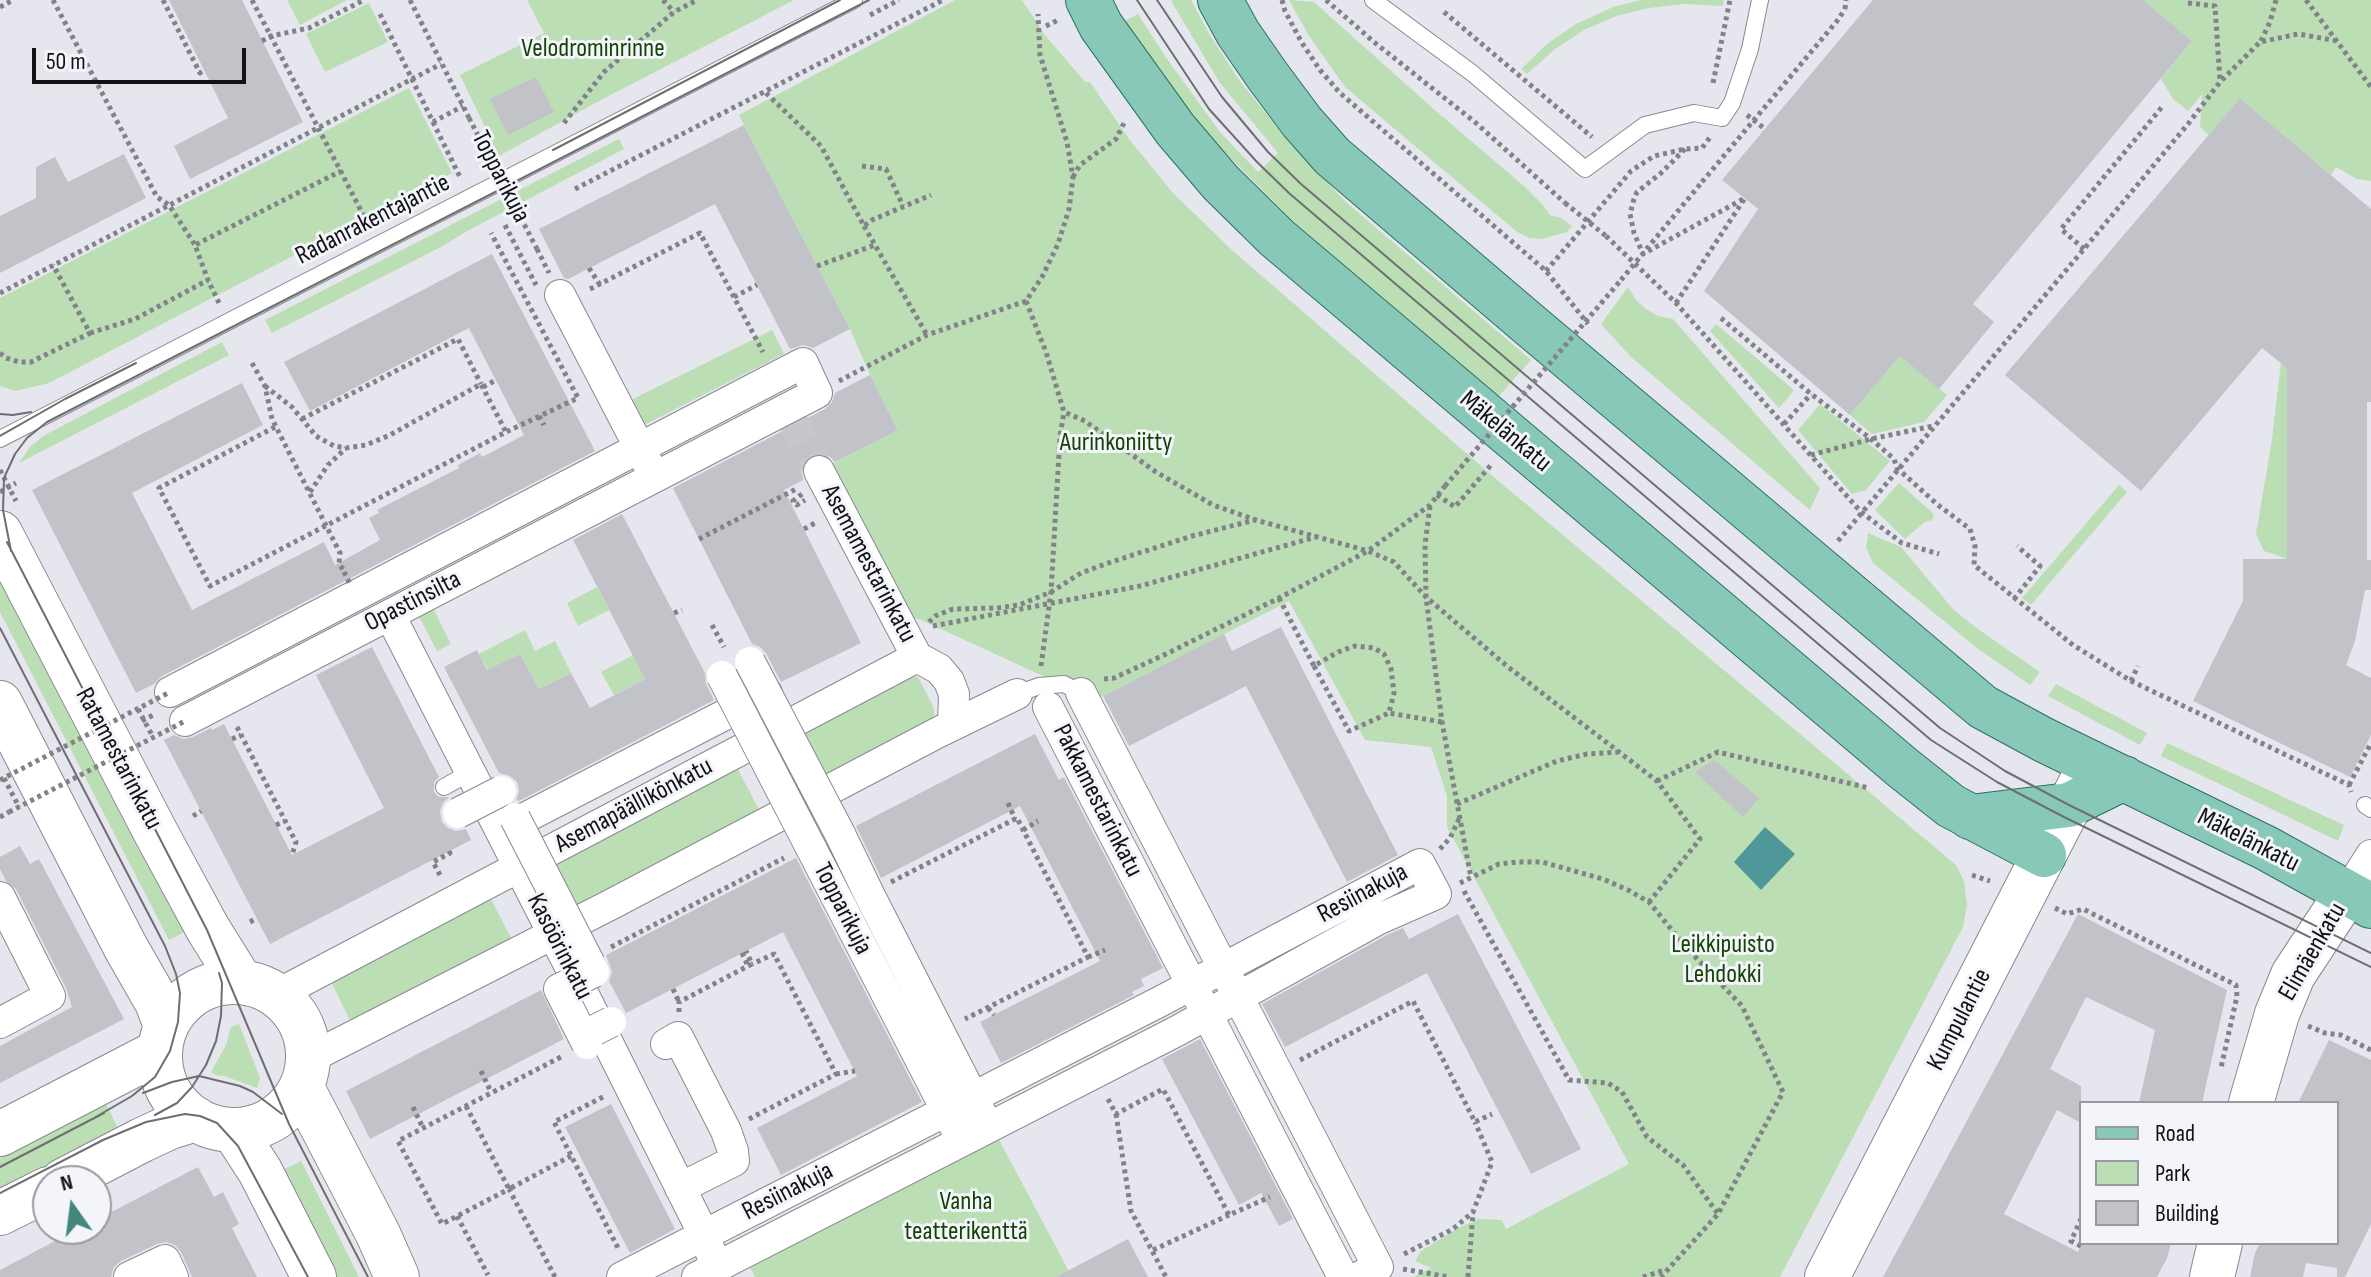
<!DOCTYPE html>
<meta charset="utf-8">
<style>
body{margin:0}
#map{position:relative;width:2371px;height:1277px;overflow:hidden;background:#e6e7ee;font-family:"Sofia Sans Condensed",sans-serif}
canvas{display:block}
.legend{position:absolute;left:2079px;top:1101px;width:260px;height:144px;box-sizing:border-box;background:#f3f5fb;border:2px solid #999a9f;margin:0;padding:10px 14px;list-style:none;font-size:24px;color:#111214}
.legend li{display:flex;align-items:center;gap:16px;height:40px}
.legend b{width:40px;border:2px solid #999a9f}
.north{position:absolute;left:32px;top:1165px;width:80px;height:80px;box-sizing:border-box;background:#f3f5fb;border:2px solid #999a9f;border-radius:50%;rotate:346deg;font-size:22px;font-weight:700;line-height:32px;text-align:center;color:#111214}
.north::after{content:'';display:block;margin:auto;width:28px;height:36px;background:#44877b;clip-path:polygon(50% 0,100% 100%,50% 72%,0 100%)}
.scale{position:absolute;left:32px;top:48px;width:214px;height:36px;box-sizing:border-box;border:4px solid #111214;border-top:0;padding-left:10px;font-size:24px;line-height:28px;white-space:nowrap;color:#111214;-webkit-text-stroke:6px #f3f5fb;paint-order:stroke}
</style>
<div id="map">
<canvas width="2371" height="1277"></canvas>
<ul class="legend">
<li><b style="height:10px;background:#88c8b9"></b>Road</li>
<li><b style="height:22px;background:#bcdeb4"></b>Park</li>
<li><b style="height:22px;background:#c1c3c9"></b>Building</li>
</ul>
<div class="north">N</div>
<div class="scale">50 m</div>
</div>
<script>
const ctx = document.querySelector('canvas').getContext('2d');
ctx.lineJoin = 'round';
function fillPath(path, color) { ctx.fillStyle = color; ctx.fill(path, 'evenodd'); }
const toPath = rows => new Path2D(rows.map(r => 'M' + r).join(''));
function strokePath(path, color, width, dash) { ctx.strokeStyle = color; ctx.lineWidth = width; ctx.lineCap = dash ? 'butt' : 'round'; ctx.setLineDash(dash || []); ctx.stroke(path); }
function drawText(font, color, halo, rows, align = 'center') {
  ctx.font = font + ' "Sofia Sans Condensed",sans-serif'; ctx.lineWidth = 6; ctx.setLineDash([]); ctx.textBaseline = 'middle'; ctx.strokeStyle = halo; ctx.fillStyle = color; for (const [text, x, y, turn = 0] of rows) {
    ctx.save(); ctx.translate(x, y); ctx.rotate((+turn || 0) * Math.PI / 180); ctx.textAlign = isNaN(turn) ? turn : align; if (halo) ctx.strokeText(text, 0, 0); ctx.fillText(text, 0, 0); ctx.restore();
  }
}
const green = toPath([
 [287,0,347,0,300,25],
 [527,0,794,0,601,100,499,156,460,75,544,33],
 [955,0,1022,0,1045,35,1085,82,1090,82,1129,139,1173,193,1233,251,1488,472,1956,865,1964,881,1967,905,1963,927,1780,1277,1413,1277,1431,1268,1415,1261,1421,1251,1458,1228,1478,1219,1502,1220,1506,1229,1629,1164,1447,827,1447,796,1431,747,1365,740,1289,601,1095,700,919,619,909,618,830,465,898,429,870,375,850,329,739,115],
 [1173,0,1191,0,1210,35,1239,80,1289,142,1347,203,1531,360,1497,398,1294,222,1192,119,1123,22,1138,14,1165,56,1220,132,1258,172,1278,153,1220,83,1171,1],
 [1289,0,1314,2,1437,112,1524,186,1543,205,1550,215,1561,218,1572,226,1567,232,1542,239,1529,238,1517,232,1345,87,1309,36],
 [1641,0,1724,0,1723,6,1686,4,1649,8,1616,16,1584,30,1554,50,1527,74,1521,69,1547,44,1576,24,1613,7],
 [2143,0,2371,0,2371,181,2357,179,2336,167,2331,175,2240,98,2209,135,2200,127,2202,94,2188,111,2173,99,2161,79,2192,41],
 [369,3,388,42,325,72,306,34],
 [409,88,452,173,49,383,16,391,0,386,0,298],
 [619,139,624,149,469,230,441,247,272,333,265,320],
 [1628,287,1636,300,1646,309,1658,316,1673,319,1820,488,1810,510,1630,356,1601,324],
 [1716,324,1794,390,1779,408,1710,331],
 [772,330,784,354,642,426,629,401],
 [222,342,229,355,19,463,29,448,43,436],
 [2287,353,2287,559,2264,551,2256,534,2272,439,2282,354],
 [1900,356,1947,395,1924,422,1872,434,1850,415],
 [1820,404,1890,461,1866,490,1852,494,1798,430],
 [1899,483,1934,514,1932,520,1925,522,1905,539,1875,510],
 [2119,485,2127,492,2031,605,2022,598],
 [1868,533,1901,547,1953,609,1975,627,2040,672,2030,685,1977,648,1873,563,1866,548],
 [0,554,193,928,169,940,0,612],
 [597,587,609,610,578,626,567,603],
 [430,602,451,644,437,651,415,609],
 [525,630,535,651,555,641,571,673,539,689,520,654,488,670,479,654],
 [633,655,645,679,614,695,601,672],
 [918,677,934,708,935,723,826,780,800,730,901,678],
 [2056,684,2147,733,2140,745,2048,696],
 [2167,743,2344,825,2338,841,2161,756],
 [735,764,762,815,577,912,550,861],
 [490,897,513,942,352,1025,331,981],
 [239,1024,260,1078,257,1088,224,1076,215,1075,211,1072,226,1045,231,1027],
 [99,1089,123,1139,0,1201,0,1156],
 [996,1134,1072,1277,755,1277,747,1262],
 [301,1161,359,1277,330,1277,277,1173]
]);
const water = toPath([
 [1765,827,1795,854,1761,890,1734,862]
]);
const building = toPath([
 [169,0,242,0,303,122,190,179,174,146,228,118],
 [1873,0,2143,0,2192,41,1973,304,1994,322,1939,389,1900,356,1850,415,1704,291,1758,209,1722,180],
 [536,77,554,112,508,135,490,99],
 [2240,98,2371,209,2371,402,2367,402,2367,560,2371,560,2371,590,2365,590,2355,641,2346,665,2371,678,2371,735,2350,777,2193,701,2243,601,2243,559,2287,559,2287,368,2262,348,2141,491,2005,375],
 [744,125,850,329,813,348,803,345,790,349,715,204,568,279,564,278,539,229],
 [124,154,146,198,0,273,0,216,36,198,36,167,55,157,68,182],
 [492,254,595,451,162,676,154,684,136,693,32,490,242,383,263,425,132,493,192,610,324,542,335,565,380,540,369,518,379,513,377,510,459,468,458,465,480,453,482,457,524,435,469,328,310,411,284,362],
 [870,375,898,430,835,462,829,456,820,453,810,456,803,462,801,470,803,480,784,490,861,643,781,682,766,653,760,647,752,644,673,488,825,409,832,402,835,393],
 [622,514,705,673,706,684,714,700,519,801,516,800,519,791,517,782,510,776,499,773,444,667,477,650,487,670,520,654,539,689,571,673,590,708,645,679,573,540],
 [1281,627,1398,855,1347,882,1246,686,1129,746,1103,696,1224,634,1232,651],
 [372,647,439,777,434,782,434,792,439,797,449,797,443,803,440,811,442,822,448,828,456,831,466,829,471,840,270,944,164,740,174,735,183,739,193,737,211,728,212,730,224,724,292,855,384,808,316,675],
 [1035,734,1059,780,1064,777,1163,968,1141,979,1144,986,1132,992,1134,995,1001,1063,980,1022,1100,961,1020,806,881,878,856,826],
 [1714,760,1759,798,1743,817,1695,772],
 [20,846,30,864,39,859,124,1019,0,1083,0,1046,72,1007,66,988,16,889,6,881,0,869,0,857],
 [796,858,922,1102,781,1175,757,1128,857,1076,783,932,626,1013,609,981,612,972,606,955],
 [1458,914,1581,1149,1531,1174,1427,973,1285,1047,1262,1004,1387,935,1403,928,1409,939],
 [2078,914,2227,990,2202,1103,2139,1103,2155,1030,2086,997,2050,1069,2081,1086,2081,1123,2057,1110,2004,1214,2078,1252,2082,1243,2171,1243,2167,1258,2157,1277,1883,1277],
 [541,990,564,1039,370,1139,346,1091],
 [1200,1039,1293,1219,1279,1226,1261,1193,1239,1205,1162,1059],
 [2329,1040,2371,1060,2371,1224,2345,1277,2337,1277,2337,1268,2306,1263,2303,1277,2250,1277,2255,1253,2260,1243,2337,1243,2337,1103,2298,1103],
 [611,1104,675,1229,630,1253,565,1127],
 [198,1167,214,1197,223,1192,239,1224,232,1228,257,1277,192,1277,181,1252,175,1245,166,1242,157,1244,121,1261,114,1267,111,1277,0,1277,0,1270,78,1229,96,1229,96,1220],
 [1128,1239,1148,1277,1056,1277]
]);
const streetTunnel = toPath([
 [790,416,819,471]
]);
const path = toPath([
 [53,0,157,197,169,205,195,245],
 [163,0,200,73,204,70],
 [252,0,369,226],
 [410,0,469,118],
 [663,0,674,12],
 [1282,0,1285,11,1302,43,1320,70,1340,93,1546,271,1588,324],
 [1326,0,1374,42,1476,123,1565,203],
 [2306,0,2371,87],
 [2188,3,2215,6,2220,81],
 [0,7,13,0],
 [1845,9,1846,0],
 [1444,12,1592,137],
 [380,14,433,122,463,106],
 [870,15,899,0],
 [1046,26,1060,19],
 [262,41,271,36,309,28,364,0],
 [2261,41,2270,22,2276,0],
 [1713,83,1730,0],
 [766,93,821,146,864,226,872,220,931,195],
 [1747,115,1765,129],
 [433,122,461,179],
 [564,123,604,72,674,12,697,0],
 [862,166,886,169,903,206],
 [1073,177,1080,165,1116,139,1125,121],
 [575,189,943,0],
 [505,225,536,285],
 [864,226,927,335],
 [1606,236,1676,303,1861,512,1902,543,1939,554],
 [537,249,549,273],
 [2084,249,2061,229,2162,107],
 [817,266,875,245],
 [589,268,600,285],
 [1546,271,1631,171,1654,156,1685,149,1702,148,1711,136],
 [1621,280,1702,182],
 [590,289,700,233,763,352],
 [0,293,441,64],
 [734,297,757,285],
 [1026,301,1046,352,1064,412,1085,421,1156,472,1213,505,1256,520,1368,551,1394,562,1426,597,1508,667,1657,781,1700,839,1649,902],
 [219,303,208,280,195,245,341,171],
 [1676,303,1745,198,1643,254,1634,233,1630,214,1634,199,1637,192,1660,174,1685,149],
 [1721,318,1811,394,1871,439,1894,459,1897,468,1938,505,1970,529,1975,546,1974,565,2073,645,2131,681,2349,785,2351,792],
 [90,333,135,319,208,280],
 [0,353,6,358,19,362,31,362,90,333,53,265],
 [252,363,265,386,272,419,340,553,339,564,344,571],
 [839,381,927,335,1026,301,1042,277,1058,244,1069,209,1073,177,1067,142,1040,55,1038,14],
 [265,386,292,407,316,436,334,446,346,448,366,445,390,435,481,384,506,432],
 [483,387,496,380],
 [539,416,544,425],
 [302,419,458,339,481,384],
 [1784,424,1811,394],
 [275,427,159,488,210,586,506,432,578,398,491,233],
 [1811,455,1871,439,1933,426],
 [0,470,16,501],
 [0,492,16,483],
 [310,492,328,465,346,448],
 [802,494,793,501,797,505,805,500],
 [1437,495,1455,507,1491,465],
 [1430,506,1425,545,1426,597,1442,722,1471,878],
 [804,529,817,522],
 [699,539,798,488],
 [1838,541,2084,249,2188,124,2220,82,2260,42,2298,34,2338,41],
 [1279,598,1314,666,1338,652,1355,646,1374,648,1384,654,1391,669,1394,693,1389,713,1442,722],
 [2014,599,2040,566,2017,546],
 [674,613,682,610],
 [929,622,935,616,953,609,997,608,1019,605,1051,592,1081,573,1111,562,1192,536,1255,520],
 [712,625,724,647],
 [933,626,1140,586,1316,537],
 [1041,666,1051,592,1060,436,1064,412],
 [1314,666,1349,731,1389,713],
 [1104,679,1114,678,1166,654,1279,598,1368,551,1430,505,1445,486],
 [2131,681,2138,666],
 [142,721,155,714],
 [237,727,296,842,292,855],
 [232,739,241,735],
 [1657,781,1718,752,1869,788],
 [2349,785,2371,743],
 [1008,803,1015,819],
 [1457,804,1557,761,1587,754,1619,752],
 [193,816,201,811],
 [0,817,9,812],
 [276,825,285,821],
 [1023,830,1038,821],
 [1440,849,1450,838,1460,817],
 [440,875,433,862,450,853,449,851],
 [1972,875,1990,881],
 [891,882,1017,818,1088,957,965,1019],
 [1460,883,1499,864,1517,862,1542,862,1603,879,1630,891,1649,902,1684,945,1742,1006,1783,1092,1718,1214,1661,1277],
 [1464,891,1569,1080,1608,1083,1622,1092,1647,1137,1683,1165,1718,1214],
 [2055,908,2067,914,2083,909,2236,985,2237,996,2221,1068],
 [250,922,257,918],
 [611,947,784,858],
 [742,953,748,966],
 [1088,957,1105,950],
 [673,989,679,1002],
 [988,1008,994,1015],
 [679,1012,679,1002,752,964,746,951],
 [2308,1026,2325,1033,2341,1035,2371,1050],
 [1300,1060,1413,1001,1475,1122,1492,1114],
 [481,1071,491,1092],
 [836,1074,855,1071],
 [603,1097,554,1122,619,1250],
 [1108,1099,1116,1114,1163,1089,1229,1215,1270,1197],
 [466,1106,509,1189,571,1156],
 [413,1107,423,1128],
 [1116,1114,1131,1211,1166,1277],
 [749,1119,836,1074,774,954,752,964],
 [457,1216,488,1275],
 [2081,1246,2071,1241,2081,1219],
 [1153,1250,1229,1215],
 [1404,1254,1453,1229,1473,1212,1492,1162,1475,1122],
 [1403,1269,1449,1277],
 [555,1277,509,1189,442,1224,398,1141,561,1057],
 [1468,1277,1473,1213],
 [1643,1277,1665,1270]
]);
const lane = toPath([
 [1373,0,1472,73,1585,169,1645,125,1694,113,1722,118,1732,103,1750,49,1760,0],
 [0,439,854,0],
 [1017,694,1039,686,1064,684,1081,693],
 [444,787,471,772],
 [2365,805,2371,809]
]);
const street = toPath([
 [560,295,648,464],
 [819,471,917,657],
 [393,621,569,965,704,1235,711,1253],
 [170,692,803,363,817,393,185,721],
 [1081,693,1378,1267,1359,1277],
 [1048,707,1343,1277],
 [517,822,767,693],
 [840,834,869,894,982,1115],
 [811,848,955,1127],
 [2347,893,2371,855],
 [0,897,50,996,0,1023],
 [276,995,917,657,939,669,949,681,954,694,953,725],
 [666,1044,678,1037,726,1131,733,1151,734,1161,680,1188],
 [308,1059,610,905,937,733,1017,694],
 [129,1277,165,1260,173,1277],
 [622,1277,1161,1001,1420,864,1436,894,1379,919,1177,1031,697,1277]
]);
const secondary = toPath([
 [0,533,156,833,208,929,241,982],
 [0,703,126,948,157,1002,166,1026],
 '160 1056a74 74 0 1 1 148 0a74 74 0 1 1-148 0Z',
 [302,1088,378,1234,397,1277],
 [2251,1103,2277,1014,2293,975,2347,893],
 [234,1131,260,1171,314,1277],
 [0,1134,160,1051],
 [63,1181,142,1140,170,1127,196,1119],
 [0,1213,48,1189],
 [1827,1277,2085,775],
 [2212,1277,2220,1243]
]);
const primary = toPath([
 [1088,0,1101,26,1175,129,1221,183,1277,238,1903,768,1951,806,2044,855],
 [1220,0,1238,33,1267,75,1302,122,1332,156,1524,320,1983,707,2044,740,2266,848,2371,906],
 [1970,817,2069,805,2124,778]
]);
const tram = toPath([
 [1137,0,1209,109,1257,162,1290,194,1931,740,1997,782,2064,817,2371,967],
 [1157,0,1222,97,1268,152,1301,184,1940,728,2005,771,2069,805,2371,953],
 [553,150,840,0],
 [0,414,13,415,31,412],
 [0,436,65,399,136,363],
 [7,542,207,930,289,1124,368,1277],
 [11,551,3,510,4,478,15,454,27,438,47,422,869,0],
 [0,628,165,946,176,974,180,993,178,1022,170,1051,155,1077,132,1096,94,1118],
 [143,1093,172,1082,199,1076,240,1086,253,1092,282,1114],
 [155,1115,177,1103,192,1087,206,1065,216,1041,221,1016,222,983,219,973],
 [0,1167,104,1113],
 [0,1193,103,1140,146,1122,185,1114,200,1116,217,1123,238,1146,308,1277]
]);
const pathBridge = toPath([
 [469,118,537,249],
 [1702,182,1837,21,1845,9],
 [1565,203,1606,236],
 [1445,486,1621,280],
 [344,572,350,584],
 [138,709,153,737],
 [4,778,19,807],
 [0,780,170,692],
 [9,812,185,721]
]);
const streetBridge = toPath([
 [750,662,840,834],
 [722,676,811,848],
 [458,813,501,791],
 [515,818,590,964],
 [583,1036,611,1022],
 [587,1044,559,989,594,972]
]);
const parkNames = [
 ["Velodrominrinne",593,49],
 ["Aurinkoniitty",1116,443],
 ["Leikkipuisto",1723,945],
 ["Lehdokki",1723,975],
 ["Vanha",966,1202],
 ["teatterikenttä",966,1232]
];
const streetNames = [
 ["Topparikuja",500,177,63],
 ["Radanrakentajantie",373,220,-27],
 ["Mäkelänkatu",1505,432,40],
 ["Asemamestarinkatu",868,564,62],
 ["Opastinsilta",413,602,-27],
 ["Ratamestarinkatu",118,759,62],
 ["Pakkamestarinkatu",1097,801,63],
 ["Asemapäällikönkatu",634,806,-28],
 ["Mäkelänkatu",2248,841,27],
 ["Resiinakuja",1363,894,-28],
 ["Topparikuja",842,909,63],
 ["Kasöörinkatu",559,947,63],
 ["Elimäenkatu",2313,952,-60],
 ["Kumpulantie",1960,1020,-63],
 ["Resiinakuja",788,1192,-27]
];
fillPath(green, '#bcdeb4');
fillPath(water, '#4f989a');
fillPath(building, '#c1c3c9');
strokePath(streetTunnel, '#c6c7cd', 30, [30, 15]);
strokePath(lane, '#888a90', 18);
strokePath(street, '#888a90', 32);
strokePath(secondary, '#888a90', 46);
strokePath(primary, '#2b7161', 46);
strokePath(path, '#828388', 5, [4, 4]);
strokePath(lane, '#fff', 16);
strokePath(street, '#fff', 30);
strokePath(secondary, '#fff', 44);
strokePath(primary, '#88c8b9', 44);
strokePath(tram, '#6e6f73', 2);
strokePath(streetBridge, '#888a90', 32, []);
strokePath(pathBridge, '#828388', 5, [4, 4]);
strokePath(streetBridge, '#fff', 30);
drawText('26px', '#154506', '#f3f5fb', parkNames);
drawText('26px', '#111214', '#f3f5fb', streetNames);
</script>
